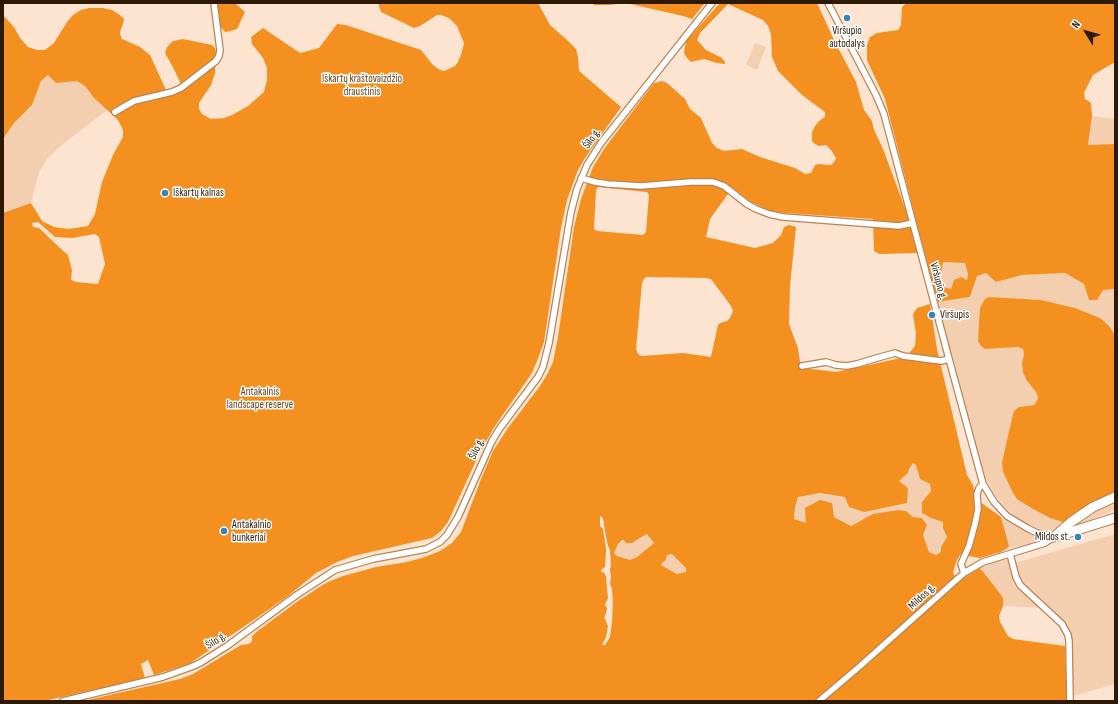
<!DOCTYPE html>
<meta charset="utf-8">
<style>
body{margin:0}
#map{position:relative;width:1118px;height:704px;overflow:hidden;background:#fce4d0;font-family:"Sofia Sans Condensed",sans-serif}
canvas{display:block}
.frame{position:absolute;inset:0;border:4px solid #2e1905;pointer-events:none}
.north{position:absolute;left:1066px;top:12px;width:40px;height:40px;-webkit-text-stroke:3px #fff;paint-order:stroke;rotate:307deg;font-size:11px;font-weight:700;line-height:16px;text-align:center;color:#2e1905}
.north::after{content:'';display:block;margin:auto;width:14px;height:18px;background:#2e1905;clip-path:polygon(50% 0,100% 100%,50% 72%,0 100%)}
</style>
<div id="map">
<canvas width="1118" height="704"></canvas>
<div class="frame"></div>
<div class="north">N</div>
</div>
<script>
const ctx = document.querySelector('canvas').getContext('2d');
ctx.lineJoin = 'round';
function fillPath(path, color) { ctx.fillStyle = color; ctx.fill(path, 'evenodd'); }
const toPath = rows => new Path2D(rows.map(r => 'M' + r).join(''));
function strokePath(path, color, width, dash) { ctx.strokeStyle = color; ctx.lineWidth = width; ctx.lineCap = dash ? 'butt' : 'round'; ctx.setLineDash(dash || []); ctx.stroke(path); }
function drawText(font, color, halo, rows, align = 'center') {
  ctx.font = font + ' "Sofia Sans Condensed",sans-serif'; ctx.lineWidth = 3; ctx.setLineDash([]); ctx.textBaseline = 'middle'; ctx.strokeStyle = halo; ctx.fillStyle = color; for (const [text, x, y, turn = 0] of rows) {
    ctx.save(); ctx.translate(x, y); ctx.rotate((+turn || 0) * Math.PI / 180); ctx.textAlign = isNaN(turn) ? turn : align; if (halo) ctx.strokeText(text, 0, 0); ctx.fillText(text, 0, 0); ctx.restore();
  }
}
const green = toPath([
 [755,43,766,47,757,70,746,65],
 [48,74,56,83,78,81,85,86,94,98,107,110,58,148,47,159,39,172,31,203,3,213,3,139,14,123,32,105,41,81],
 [1092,116,1115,119,1115,144,1088,146],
 [943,262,965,263,968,274,967,280,951,289,942,288,940,281],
 [986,273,997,282,1022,275,1065,273,1084,284,1103,290,1115,289,1115,335,1100,318,1075,308,1041,300,989,297,985,349,1018,347,1023,349,1024,354,1022,363,1027,381,1036,392,1038,397,1037,401,1034,405,1019,407,1015,410,1013,414,1002,462,1003,472,1013,493,1017,499,1033,509,1050,518,1066,523,1053,530,1046,530,1036,528,1016,517,1004,506,994,494,988,483,980,465,937,302,970,297,977,276],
 [913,463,916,465,920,479,930,484,931,491,922,502,931,518,943,522,943,528,947,537,943,544,941,552,936,555,929,552,923,535,925,532,927,525,922,518,913,517,906,511,898,510,873,514,851,526,834,517,806,524,794,519,798,497,820,493,845,497,899,481],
 [1115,500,1115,510,1067,529,1087,513],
 [1001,517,1013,525,1038,538,1040,540,1039,542,1006,549,1008,546],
 [648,534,654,543,637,557,630,560,617,556,614,553,618,544,622,540,635,542],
 [1115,534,1115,684,1073,696,1071,636,1069,629,1063,621,1051,608,1003,606,1003,598,996,588,980,568,997,560,1006,560,1018,562],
 [672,554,686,568,686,572,678,574,661,565,667,555]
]);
const forest = toPath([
 [217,3,235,3,245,12,237,29,231,31,225,32,220,26],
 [378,3,538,3,550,25,566,39,576,49,578,57,579,71,621,107,585,158,578,170,567,200,561,228,544,342,539,356,532,373,495,426,480,452,448,522,441,531,432,538,353,556,337,562,316,573,288,596,258,617,189,664,154,675,148,660,141,664,145,678,44,701,3,701,3,213,31,203,42,221,54,227,69,229,88,226,95,214,102,182,113,155,123,137,123,130,118,120,94,98,85,86,77,81,56,83,48,75,41,81,32,105,14,123,3,139,3,15,14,27,20,38,28,47,37,50,45,50,54,43,67,22,73,15,81,10,89,8,103,8,112,10,120,15,124,19,123,24,120,32,120,34,122,39,140,47,150,55,166,90,168,94,171,96,180,92,180,82,174,69,165,53,167,47,173,41,183,39,212,45,215,48,216,53,215,73,211,85,199,103,199,109,202,114,211,119,224,118,232,115,248,106,264,92,267,80,267,68,263,58,252,44,251,37,263,28,300,53,319,48,337,24,346,25,421,50,432,64,438,69,444,71,455,66,458,62,461,55,464,43,457,26,449,18,441,15,437,15,420,26,414,28,381,12],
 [38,222,55,237,72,238,95,234,99,237,105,264,98,284,76,282,71,280,72,270,68,255,60,248,39,228,33,227,32,223],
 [590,3,705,3,692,19,683,16,626,3,609,5,595,5],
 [720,3,817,3,834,40,856,82,864,110,872,121,874,130,883,149,908,216,918,253,879,254,874,251,873,219,785,213,771,211,751,202,733,188,728,194,710,219,706,237,755,248,773,243,781,235,784,227,789,225,796,227,790,286,789,324,798,348,800,362,804,368,836,372,906,357,915,346,916,333,913,314,917,308,930,304,937,349,967,475,973,485,976,499,1001,517,1009,546,1006,549,1001,552,980,558,968,556,964,553,960,555,956,562,953,573,956,577,962,579,980,568,996,588,1003,598,1003,606,999,616,1000,622,1008,636,1013,639,1065,646,1067,701,83,701,180,679,193,674,241,645,249,644,252,641,252,636,259,630,298,601,326,583,343,576,376,567,407,562,425,557,440,551,452,543,461,532,481,479,493,451,508,428,540,386,548,373,553,362,558,337,574,227,581,199,593,167,604,149,654,83,662,81,667,83,685,99,690,109,701,118,712,143,717,148,724,151,742,149,760,157,795,168,805,174,811,173,815,165,819,164,831,165,834,162,836,158,831,150,826,145,819,146,815,144,812,141,812,132,815,126,819,121,825,117,825,112,802,95,778,71,772,57,771,34,768,26,763,20,728,4,700,33,697,40,706,50,722,58,725,62,725,64,717,63,704,59,691,62,687,58,684,53,686,41],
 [598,187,647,192,649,195,646,232,643,235,597,231,594,229,596,190],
 [646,277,706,278,711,279,731,306,733,311,730,318,727,321,720,323,718,325,711,357,683,353,641,356,638,354,636,349,642,283,644,279],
 [913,463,916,465,920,479,930,484,931,491,922,502,922,513,931,518,943,522,943,528,947,537,941,547,941,552,936,555,929,552,923,535,927,525,922,518,913,517,906,511,898,510,873,514,851,526,834,517,832,503,820,500,805,508,806,523,794,519,795,508,798,497,820,493,845,497,849,507,864,512,907,503,908,488,899,481,908,473,909,469],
 [600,516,602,517,604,522,604,526,608,546,610,550,611,565,610,570,611,577,610,584,612,589,613,604,612,622,610,637,605,645,602,645,606,637,608,626,604,617,606,614,607,608,605,605,608,598,606,577,604,572,602,573,601,570,605,567,606,549,603,529,600,526],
 [647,534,654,543,637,557,630,560,617,556,614,553,618,544,622,540,624,540,626,543,632,543],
 [672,554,686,568,686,572,677,574,661,565,663,562,666,560,667,555],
 [906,3,1115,3,1115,62,1093,75,1084,93,1085,99,1091,103,1092,116,1088,145,1115,144,1115,289,1103,290,1097,300,1089,300,1084,284,1065,273,1022,275,996,282,986,273,977,276,970,297,937,302,885,99,867,60,867,45,870,37,877,33,898,30,901,25,902,7],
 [943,262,965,263,968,274,967,280,961,277,954,280,951,289,942,287,940,281],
 [989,297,1041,300,1075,308,1100,318,1109,326,1115,335,1115,493,1066,523,1050,518,1033,509,1017,499,1013,493,1003,472,1002,462,1013,414,1015,410,1019,407,1034,405,1037,401,1038,397,1036,392,1027,381,1023,372,1022,363,1024,354,1023,349,1018,347,985,349,981,346,978,341,980,308,985,299]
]);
const street = toPath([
 [828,3,876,95,884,114,949,359,983,484,994,502,1007,516,1027,528,1037,533,1054,537],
 [115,112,134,101,172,92,181,88,216,61,219,56,220,50,214,3],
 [581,178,595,182,608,184,641,186,691,182,713,182,724,186,747,204,756,209,769,214,783,217,899,226,913,223],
 [802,366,826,362,836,365,847,366,857,364,877,358,895,353,903,356,941,361,949,359],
 [1010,554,1016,577,1020,585,1062,624,1068,635,1069,641,1070,701],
 [964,573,961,564,969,546,975,524,978,509,977,494,979,488,983,484],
 [63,701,163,677,191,667,200,663,227,646,298,594,335,570,373,559,426,549,440,542,447,535,458,517,492,441,500,428,538,377,543,367,549,343,571,212,577,189,587,165,601,143,712,3],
 [819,701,859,667,964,573,983,562,1045,543,1054,537]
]);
const primary = toPath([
 [1058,536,1115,518],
 [1054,537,1071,522,1093,507,1115,497]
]);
const markers = [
 [847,18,4,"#3985b8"],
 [165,193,4,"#3985b8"],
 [932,315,4,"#3985b8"],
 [224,531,4,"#3985b8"],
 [1078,537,4,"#3985b8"]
];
const poiNames = [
 ["Viršupio",847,31,"center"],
 ["autodalys",847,44,"center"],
 ["Iškartų kalnas",173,193],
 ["Viršupis",940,315],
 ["Antakalnio",232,525],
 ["bunkeriai",232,538],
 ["Mildos st.",1070,537,"right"]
];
const parkNames = [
 ["Iškartų kraštovaizdžio",362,79],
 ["draustinis",362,92],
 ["Antakalnis",260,392],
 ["landscape reserve",260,405]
];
const streetNames = [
 ["Šilo g.",592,139,-54],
 ["Viršupio g.",938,281,75],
 ["Šilo g.",477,449,-64],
 ["Mildos g.",922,597,-43],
 ["Šilo g.",216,641,-34]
];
fillPath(green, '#f3ceaf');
fillPath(forest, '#f49020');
strokePath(street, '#ba8455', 8);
strokePath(primary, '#ba8455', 11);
strokePath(street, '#fff', 5.5);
strokePath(primary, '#fff', 9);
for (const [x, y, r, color] of markers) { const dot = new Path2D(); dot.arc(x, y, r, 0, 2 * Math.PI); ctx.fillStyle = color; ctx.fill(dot); strokePath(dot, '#fff', 1.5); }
drawText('11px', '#2e1905', '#fff', poiNames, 'left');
drawText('11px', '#673e17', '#fff', parkNames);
drawText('11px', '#2e1905', '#fff', streetNames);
</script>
